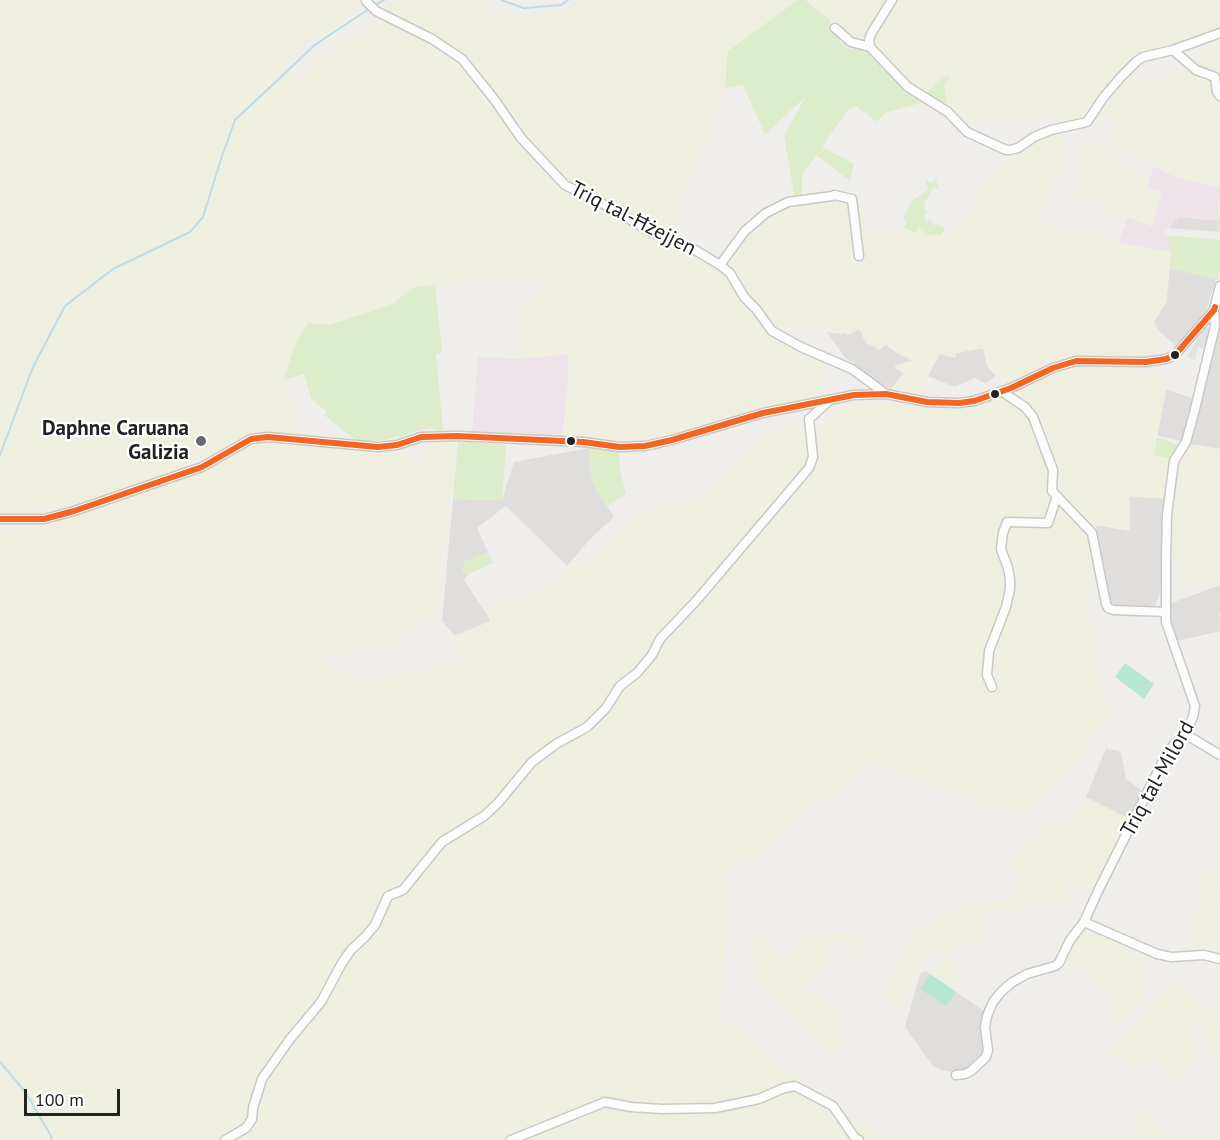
<!DOCTYPE html>
<meta charset="utf-8">
<style>
body{margin:0}
#map{position:relative;width:1220px;height:1140px;overflow:hidden;background:#f0eeeb;font-family:"PT Sans",sans-serif}
canvas{display:block}
.scale{position:absolute;left:24px;top:1089px;width:96px;height:27px;box-sizing:border-box;border:3px solid #222;border-top:0;padding-left:8px;font-size:18px;line-height:21px;white-space:nowrap;color:#222;-webkit-text-stroke:4px #fff;paint-order:stroke}
</style>
<div id="map">
<canvas width="1220" height="1140"></canvas>
<div class="scale">100 m</div>
</div>
<script>
const ctx = document.querySelector('canvas').getContext('2d');
ctx.lineJoin = 'round';
function fillPath(path, color) { ctx.fillStyle = color; ctx.fill(path, 'evenodd'); }
const toPath = rows => new Path2D(rows.map(r => 'M' + r).join(''));
function strokePath(path, color, width, dash) { ctx.strokeStyle = color; ctx.lineWidth = width; ctx.lineCap = dash ? 'butt' : 'round'; ctx.setLineDash(dash || []); ctx.stroke(path); }
function drawText(font, color, halo, rows, align = 'center') {
  ctx.font = font + ' "PT Sans",sans-serif'; ctx.lineWidth = 4.5; ctx.setLineDash([]); ctx.textBaseline = 'middle'; ctx.strokeStyle = halo; ctx.fillStyle = color; for (const [text, x, y, turn = 0] of rows) {
    ctx.save(); ctx.translate(x, y); ctx.rotate((+turn || 0) * Math.PI / 180); ctx.textAlign = isNaN(turn) ? turn : align; if (halo) ctx.strokeText(text, 0, 0); ctx.fillText(text, 0, 0); ctx.restore();
  }
}
const residential = toPath([
 [1179,217,1220,221,1219,232,1168,228],
 [1170,268,1216,279,1207,309,1177,347,1159,331,1154,322,1166,303],
 [859,305,886,345,897,353,914,361,891,389,852,369,855,363,845,358,821,324],
 [1220,320,1220,449,1189,444,1186,442,1156,435,1166,390,1200,400],
 [983,348,987,366,996,376,985,383,975,378,955,387,928,376,939,354,955,358,956,353],
 [589,448,591,477,596,489,614,517,591,538,567,566,506,506,477,528,493,563,468,574,464,580,491,621,455,636,442,621,453,499,502,500,514,462],
 [1129,496,1168,499,1160,592,1154,609,1113,610,1106,604,1096,525,1129,531],
 [1220,585,1220,612,1219,613,1220,631,1178,641,1168,615,1169,604],
 [1106,748,1121,752,1126,779,1144,792,1128,818,1086,797],
 [926,971,984,1011,981,1017,982,1056,970,1070,955,1072,945,1071,933,1066,905,1027,920,974]
]);
const industrial = toPath([
 [1154,166,1175,177,1220,187,1220,201,1217,207,1220,221,1179,217,1164,232,1171,252,1118,243,1128,217,1152,226,1162,191,1146,189],
 [569,353,568,380,563,435,472,432,478,357,517,359]
]);
const farmland = toPath([
 [0,0,351,0,360,5,323,35,295,49,283,67,299,81,317,58,385,21,382,7,397,0,481,0,488,3,483,15,487,18,501,8,527,19,559,12,578,0,801,0,728,51,724,97,662,243,732,261,733,256,740,244,772,213,818,201,835,198,850,204,851,208,867,213,865,226,897,235,898,233,902,234,908,221,951,236,1004,160,1017,156,1038,138,1050,134,1058,136,1067,143,1050,189,1037,218,1055,229,1064,239,1076,227,1118,243,1171,252,1166,303,1147,317,1158,336,1147,358,1083,356,1053,363,1010,384,1006,376,994,365,983,348,956,353,956,358,940,354,918,393,891,389,903,374,894,366,913,360,897,353,886,345,880,350,866,343,859,329,847,335,845,332,842,334,772,324,766,327,827,362,819,387,828,396,760,408,669,434,635,439,596,439,563,435,568,380,569,354,517,359,519,351,517,334,520,321,531,302,550,273,522,284,508,280,414,287,391,305,329,325,285,380,300,426,301,435,269,432,251,434,162,475,71,505,0,515],
 [804,0,1220,0,1220,31,1154,51,1116,74,1080,120,1025,113,995,117,968,128,904,82,874,42,840,28],
 [1220,41,1220,91,1217,77,1195,67,1205,48],
 [1172,66,1186,72,1207,76,1212,83,1210,97,1220,108,1220,187,1184,179,1167,173,1146,159,1120,147,1116,142,1116,135,1118,126,1099,115,1130,74,1141,79,1150,77,1164,81],
 [1086,142,1099,143,1110,159,1150,178,1147,189,1162,191,1151,226,1096,204,1084,196,1081,199,1078,195,1082,189],
 [1088,365,1135,369,1145,374,1156,370,1166,390,1154,455,1172,459,1168,499,1130,496,1130,531,1096,525,1097,528,1082,519,1064,498,1034,411,1016,396,1011,394,1055,372],
 [1003,397,1025,412,1047,469,1050,500,1089,533,1088,624,1110,716,1026,817,870,763,727,875,720,1019,876,1136,887,1140,0,1140,0,530,13,530,121,501,256,443,394,454,405,449,412,466,424,463,422,444,455,440,449,510,435,615,419,622,420,628,384,645,320,660,365,683,410,670,415,676,465,661,455,636,490,621,488,613,563,577,652,509,691,502,740,467,767,437,791,422,815,438,838,406,852,401,890,403,939,411],
 [1189,444,1220,449,1220,580,1209,584,1182,588,1168,543,1176,464,1185,464],
 [1086,797,1128,818,1097,883,1069,885,1066,897,1056,901,1051,898,1029,903,1019,912,1006,916,1002,911,990,909,986,902,1022,896,1014,884,1022,875,1008,864,1016,853,1020,845,1031,841,1038,837,1043,829,1067,818],
 [1202,875,1217,877,1219,881,1220,897,1217,933,1211,951,1188,942,1199,903],
 [967,902,985,902,989,916,986,919,982,933,982,941,969,947,965,946,967,939,977,930,976,928,974,929,964,940,942,954,934,953,928,950,916,966,908,989,908,998,899,1010,879,999,891,983,905,944,918,925,930,932,938,922],
 [840,932,855,933,861,938,862,953,857,953,856,946,850,940,837,943,828,952,823,966,801,988,847,1016,833,1035,843,1042,843,1049,836,1053,784,1006,780,1009,756,971,747,947,764,937,783,964,789,951,800,941],
 [1083,934,1101,934,1144,958,1150,964,1146,971,1143,995,1126,1021,1117,1024,1119,1019,1112,1009,1118,998,1097,987,1083,969,1065,962,1075,937],
 [952,958,956,963,957,975,944,982,926,971],
 [1172,981,1210,1008,1220,1024,1220,1060,1209,1054,1200,1026,1188,1027,1199,1049,1179,1078,1143,1055,1135,1069,1110,1053,1148,1005,1151,1005,1155,998],
 [1142,1108,1159,1132,1166,1140,1124,1140,1134,1130]
]);
const grass = toPath([
 [798,0,805,0,829,19,841,44,846,48,873,52,898,81,898,84,924,102,885,113,877,122,856,106,848,110,822,147,854,164,850,181,816,155,802,176,802,195,794,195,784,136,806,96,765,135,743,85,725,88,728,51],
 [948,76,949,79,945,82,944,86,947,101,944,102,945,107,924,96,938,81],
 [935,176,937,178,936,182,939,189,933,188,931,191,929,196,924,204,925,210,928,210,924,216,925,220,927,221,930,220,935,226,937,224,940,226,943,226,944,229,944,231,940,236,936,234,934,236,927,234,919,226,916,233,904,228,907,221,903,219,904,216,913,200,928,190,926,179,929,182,932,182,935,179],
 [1165,235,1220,240,1220,268,1218,280,1170,268,1171,252],
 [435,285,442,353,436,354,443,431,429,428,385,440,357,441,324,415,326,411,312,400,304,374,284,380,295,345,308,323,329,325,391,305,414,287],
 [1157,437,1180,446,1172,459,1154,455],
 [458,441,506,445,502,500,453,499],
 [589,448,619,450,620,471,626,494,607,506,596,489,591,477],
 [488,552,493,563,468,574,461,573,464,562]
]);
const pitch = toPath([
 [1125,663,1154,684,1144,699,1115,677],
 [930,974,956,992,946,1006,920,989]
]);
const plaza = toPath([
 [1205,327,1210,328,1210,330,1206,349,1198,347,1195,360,1192,359,1187,356]
]);
const stream = toPath([
 [501,0,524,8,561,5,568,0],
 [373,6,384,0],
 [0,455,33,367,65,306,113,269,190,232,203,217,221,159,235,120,316,44,369,9],
 [0,1062,26,1093,51,1136,52,1140]
]);
const minor = toPath([
 [366,1,376,11,432,39,462,59,494,99,521,138,565,185,607,206,651,232,690,247,720,265,730,273,744,297,756,309,772,331,801,347,852,369,886,394],
 [835,28,851,42,870,47,908,87,948,112,967,132,1006,150,1010,150,1018,148,1034,137,1051,130,1087,122,1103,98,1120,78,1137,61,1143,57,1173,50,1220,33],
 [870,47,869,40,871,34,892,0],
 [1173,50,1196,70,1215,77,1217,92,1220,96],
 [720,265,745,231,766,213,788,202,832,196,834,195,852,199,859,256],
 [1001,391,1025,407,1033,417,1053,470,1052,491,1092,533,1106,604,1108,608,1113,610,1166,612],
 [0,519,44,519,74,511,202,467,251,439,268,437,378,447,397,445,421,437,457,436,583,442,620,447,645,446,672,440,763,413,854,395,886,394,927,402,959,403,974,401,1011,388,1053,368,1076,361,1146,362,1166,359,1175,355,1214,310,1220,286],
 [992,687,987,675,989,651,1006,607,1010,589,1010,579,1008,568,1001,549,1003,533,1007,522,1048,523,1057,496],
 [1185,734,1220,755],
 [1084,922,1157,954,1171,957,1204,955,1220,959],
 [956,1075,965,1074,971,1071,986,1057,988,1050,985,1027,987,1016,993,1002,1001,992,1011,983,1027,974,1055,966,1059,963,1070,940,1084,922,1099,889,1168,751,1185,734,1193,717,1195,706,1166,622,1166,558,1167,515,1174,461,1186,442,1194,413,1215,326,1214,310],
 [225,1140,246,1128,252,1119,253,1108,262,1079,290,1039,321,1002,342,963,351,950,365,937,375,925,388,896,403,890,442,842,484,816,498,803,532,762,556,744,587,727,606,708,620,686,637,673,652,655,660,639,696,601,809,468,813,457,809,419,828,402],
 [511,1140,605,1102,631,1107,662,1109,715,1108,759,1099,784,1088,795,1086,833,1106,855,1138,859,1140]
]);
const bus1 = toPath([
 [0,519,44,519,74,511,202,467,251,439,268,437,378,447,397,445,421,437,457,436,583,442,620,447,645,446,672,440,763,413,854,395,886,394,927,402,959,403,974,401,1011,388,1053,368,1076,361,1146,362,1166,359,1175,355,1214,310,1215,307]
]);
const markers = [
 [1175,355,5,"#222"],
 [995,394,5,"#222"],
 [201,441,6,"#6a6968"],
 [571,441,5,"#222"]
];
const streetNames = [
 ["Triq tal-Ħżejjen",633,219,27],
 ["Triq tal-Milord",1158,779,-61]
];
const poiNames = [
 ["Daphne Caruana",189,429],
 ["Galizia",189,453]
];
fillPath(residential, '#dfdedc');
fillPath(industrial, '#ede4e9');
fillPath(farmland, '#efefdf');
fillPath(grass, '#ddeccb');
fillPath(pitch, '#b7e6d2');
fillPath(plaza, '#e2e1e5');
strokePath(stream, '#bfdbe3', 2);
strokePath(minor, '#c9c8c7', 11);
strokePath(minor, '#fdfcfc', 8);
strokePath(bus1, '#f26522', 6);
for (const [x, y, r, color] of markers) { const dot = new Path2D(); dot.arc(x, y, r, 0, 2 * Math.PI); ctx.fillStyle = color; ctx.fill(dot); strokePath(dot, '#fff', 2); }
drawText('21px', '#222', '#fff', streetNames);
drawText('bold 21px', '#222', '#fff', poiNames, 'right');
</script>
